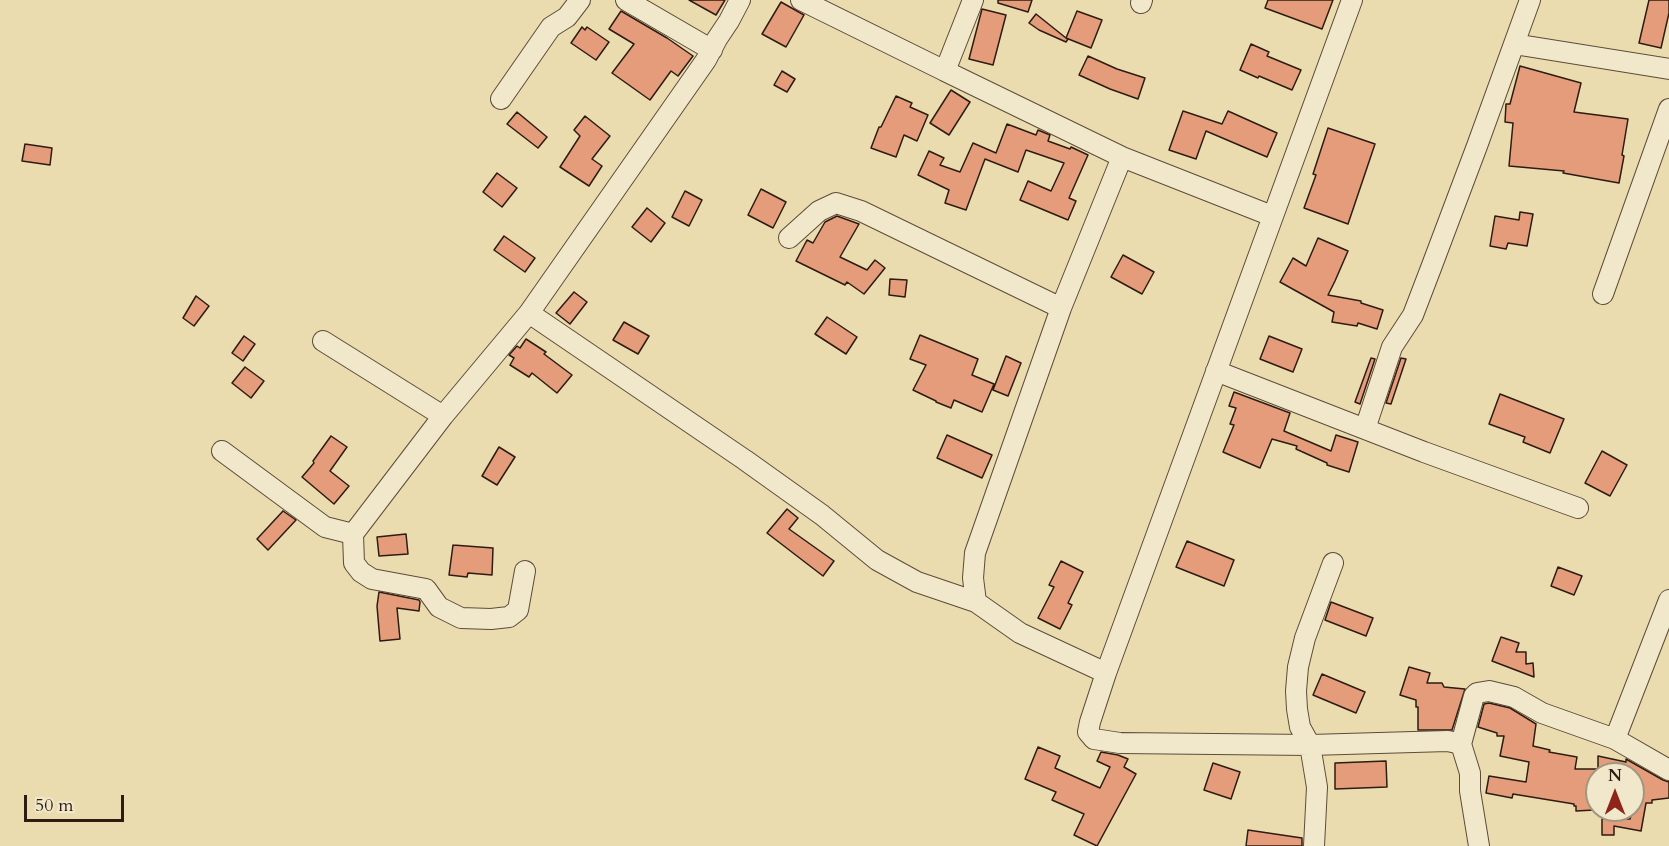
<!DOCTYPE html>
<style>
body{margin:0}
#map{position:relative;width:1669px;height:846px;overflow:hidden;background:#eadcaf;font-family:Cardo,serif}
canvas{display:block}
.north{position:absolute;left:1585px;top:762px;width:60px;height:60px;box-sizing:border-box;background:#f1e8cb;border:2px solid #a39681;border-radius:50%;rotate:0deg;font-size:16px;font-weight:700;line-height:24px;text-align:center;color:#2d1c12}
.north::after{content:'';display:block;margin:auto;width:21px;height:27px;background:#8f2418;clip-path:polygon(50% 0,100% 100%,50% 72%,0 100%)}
.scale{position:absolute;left:24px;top:795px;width:100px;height:27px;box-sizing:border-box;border:3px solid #2d1c12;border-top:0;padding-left:8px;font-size:18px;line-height:21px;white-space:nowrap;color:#2d1c12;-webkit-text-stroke:4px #f1e8cb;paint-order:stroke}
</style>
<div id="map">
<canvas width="1669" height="846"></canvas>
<div class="north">N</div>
<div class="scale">50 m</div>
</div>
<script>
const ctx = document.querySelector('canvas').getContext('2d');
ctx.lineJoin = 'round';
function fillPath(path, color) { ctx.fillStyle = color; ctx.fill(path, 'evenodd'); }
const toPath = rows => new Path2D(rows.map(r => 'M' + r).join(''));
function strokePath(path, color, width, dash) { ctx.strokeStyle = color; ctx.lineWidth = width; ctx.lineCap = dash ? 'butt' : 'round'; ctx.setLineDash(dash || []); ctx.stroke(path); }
const building = toPath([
 [689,0,725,0,716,15,689,0],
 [998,0,1032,0,1028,12,998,3,998,0],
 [1268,0,1333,0,1322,29,1265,8,1268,0],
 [1649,0,1669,0,1669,13,1661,48,1639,43,1649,0],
 [781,2,804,15,786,47,762,34,781,2],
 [982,9,1006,15,993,65,969,59,982,9],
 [621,11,667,38,693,56,678,76,671,71,650,100,612,73,634,44,609,29,621,11],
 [1077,11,1102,20,1091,48,1066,38,1068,39,1066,42,1039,30,1029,23,1036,14,1066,38,1077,11],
 [582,27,585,30,587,27,609,42,596,60,571,43,582,27],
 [1251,44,1269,52,1267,56,1301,70,1292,90,1259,76,1258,78,1240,70,1251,44],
 [1088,56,1117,69,1145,78,1138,99,1110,89,1079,75,1088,56],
 [1520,66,1581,83,1574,112,1628,119,1622,155,1624,156,1619,183,1563,173,1564,171,1509,166,1513,123,1505,122,1506,104,1510,104,1520,66],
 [782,71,795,79,787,92,774,85,782,71],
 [951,90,970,102,949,135,930,123,951,90],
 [896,96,912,103,910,107,928,115,917,141,904,135,896,157,871,148,879,127,881,127,896,96],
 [1183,111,1222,124,1228,111,1277,133,1267,157,1206,131,1196,159,1169,150,1183,111],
 [517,112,547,137,538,148,507,124,517,112],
 [585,116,610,136,592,159,602,166,589,186,560,167,580,136,574,130,585,116],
 [1007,124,1036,135,1038,130,1050,135,1048,141,1070,149,1071,147,1088,155,1069,198,1076,201,1068,220,1020,200,1028,181,1051,191,1064,163,1026,150,1018,172,985,159,966,210,945,203,949,190,918,175,929,151,944,158,940,165,960,172,973,143,996,153,1007,124],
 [1328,128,1375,144,1348,224,1304,208,1316,175,1313,174,1328,128],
 [25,144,52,148,50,165,22,161,25,144],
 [497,173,517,188,502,207,483,192,497,173],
 [761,189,786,202,773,228,748,215,761,189],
 [685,191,702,200,689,226,672,217,685,191],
 [647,208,665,223,651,242,632,227,647,208],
 [1520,212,1533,214,1527,246,1508,243,1506,249,1490,246,1495,216,1519,220,1520,212],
 [837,216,859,224,840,257,867,270,875,260,885,268,864,294,847,282,845,285,796,261,807,240,813,243,825,222,837,216],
 [504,236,535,258,525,272,494,250,504,236],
 [1318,238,1348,251,1335,281,1328,295,1361,301,1361,303,1383,310,1377,329,1358,323,1357,326,1332,322,1334,312,1280,282,1293,258,1306,266,1318,238],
 [1123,255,1154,272,1142,294,1111,277,1123,255],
 [890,279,907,280,905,297,889,295,890,279],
 [574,292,587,302,570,324,556,313,574,292],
 [196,296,209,306,194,326,183,318,196,296],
 [827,317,857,337,846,354,815,334,827,317],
 [624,322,649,336,638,354,613,340,624,322],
 [920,335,978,359,972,375,994,384,982,412,954,400,951,408,936,402,936,401,913,390,926,365,910,359,920,335],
 [244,336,255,344,243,361,232,353,244,336],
 [1269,336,1302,349,1293,372,1260,359,1269,336],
 [526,339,546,352,544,354,572,375,557,393,532,373,529,377,510,365,514,358,509,355,517,346,520,348,526,339],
 [1006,356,1021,363,1008,396,993,390,1006,356],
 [1371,358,1375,359,1360,404,1355,402,1371,358],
 [1401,358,1406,359,1391,404,1386,403,1401,358],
 [245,367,264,381,251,398,232,383,245,367],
 [1234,392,1290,413,1284,431,1331,451,1336,435,1358,442,1349,472,1327,465,1327,463,1296,449,1297,446,1272,439,1260,468,1223,452,1234,425,1230,424,1236,408,1229,406,1234,392],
 [1500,394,1564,419,1550,453,1523,442,1525,437,1489,424,1500,394],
 [947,435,992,455,982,478,937,458,947,435],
 [331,436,347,447,330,471,349,486,334,504,302,477,314,463,313,461,331,436],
 [499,447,515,457,497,485,482,476,499,447],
 [1602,451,1627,465,1610,496,1585,483,1602,451],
 [787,509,798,518,789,529,834,561,823,576,767,533,787,509],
 [283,511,296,520,268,550,257,539,283,511],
 [406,534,408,554,379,556,377,537,406,534],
 [1187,541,1234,560,1224,586,1176,567,1187,541],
 [453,545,493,548,492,575,468,573,467,577,449,575,453,545],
 [1061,561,1083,572,1068,603,1072,605,1060,629,1038,618,1054,587,1049,585,1061,561],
 [1558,567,1582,576,1574,595,1551,586,1558,567],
 [379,592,419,600,420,602,419,611,397,608,400,639,380,641,377,606,379,592],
 [1331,602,1373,618,1366,636,1325,620,1331,602],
 [1501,637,1519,643,1516,652,1526,652,1526,664,1533,663,1534,677,1492,661,1501,637],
 [1409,667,1430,673,1427,683,1442,683,1444,687,1465,689,1452,730,1418,730,1418,707,1416,707,1416,700,1400,695,1409,667],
 [1322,674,1365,692,1356,713,1313,695,1322,674],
 [1489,703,1510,708,1536,724,1533,746,1550,750,1549,752,1577,757,1575,769,1597,769,1597,788,1594,788,1594,810,1576,811,1576,806,1574,806,1574,804,1513,794,1512,798,1486,793,1489,776,1526,782,1529,762,1500,756,1504,736,1497,736,1497,733,1478,727,1484,704,1489,703],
 [1038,747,1060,756,1055,768,1100,788,1110,767,1097,761,1101,752,1118,755,1128,759,1124,767,1136,774,1097,846,1074,835,1084,814,1052,800,1056,792,1025,779,1038,747],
 [1598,756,1626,762,1626,759,1663,780,1669,782,1669,798,1652,800,1652,803,1646,803,1641,831,1614,826,1614,835,1602,835,1602,819,1630,819,1633,810,1633,774,1598,774,1598,756],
 [1386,761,1387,787,1335,789,1335,763,1386,761],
 [1213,763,1240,772,1231,799,1204,790,1213,763],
 [1248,830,1302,838,1302,846,1246,846,1248,830]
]);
const minor = toPath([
 [626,0,712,50],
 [801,0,945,71,973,0],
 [1352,0,1106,673,1090,722,1088,732,1094,739,1120,743,1310,745,1448,741,1461,744,1474,696,1477,693,1489,691,1514,697,1542,713,1615,739,1669,770],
 [1141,3,1142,0],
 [1514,44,1669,69],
 [945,71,1122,157,1272,216],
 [501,99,551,27,567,17,580,0],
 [789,238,819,211,836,203,861,211,1061,308],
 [1603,294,1669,109],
 [529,313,745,460,822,515,877,560,917,582,976,602,1020,633,1106,673],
 [323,341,443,416],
 [1216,371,1424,452,1578,508],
 [1365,429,1392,347,1413,315,1431,268,1477,146,1530,0],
 [222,451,325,527,353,534],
 [525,571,518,610,509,617,491,619,461,618,439,607,426,589,372,579,361,572,354,563,353,534,443,416,529,313,706,60,717,39,729,21,740,0],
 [976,602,973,578,975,553,1061,308,1122,157],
 [1615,739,1669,600],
 [1461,744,1470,773,1470,791,1479,846],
 [1314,846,1317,787,1310,745,1300,727,1297,709,1296,691,1298,667,1305,638,1333,563]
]);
fillPath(building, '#e59c7b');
strokePath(building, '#2d1c12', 1.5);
strokePath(minor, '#5c4c39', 22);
strokePath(minor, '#f1e8cb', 20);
</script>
